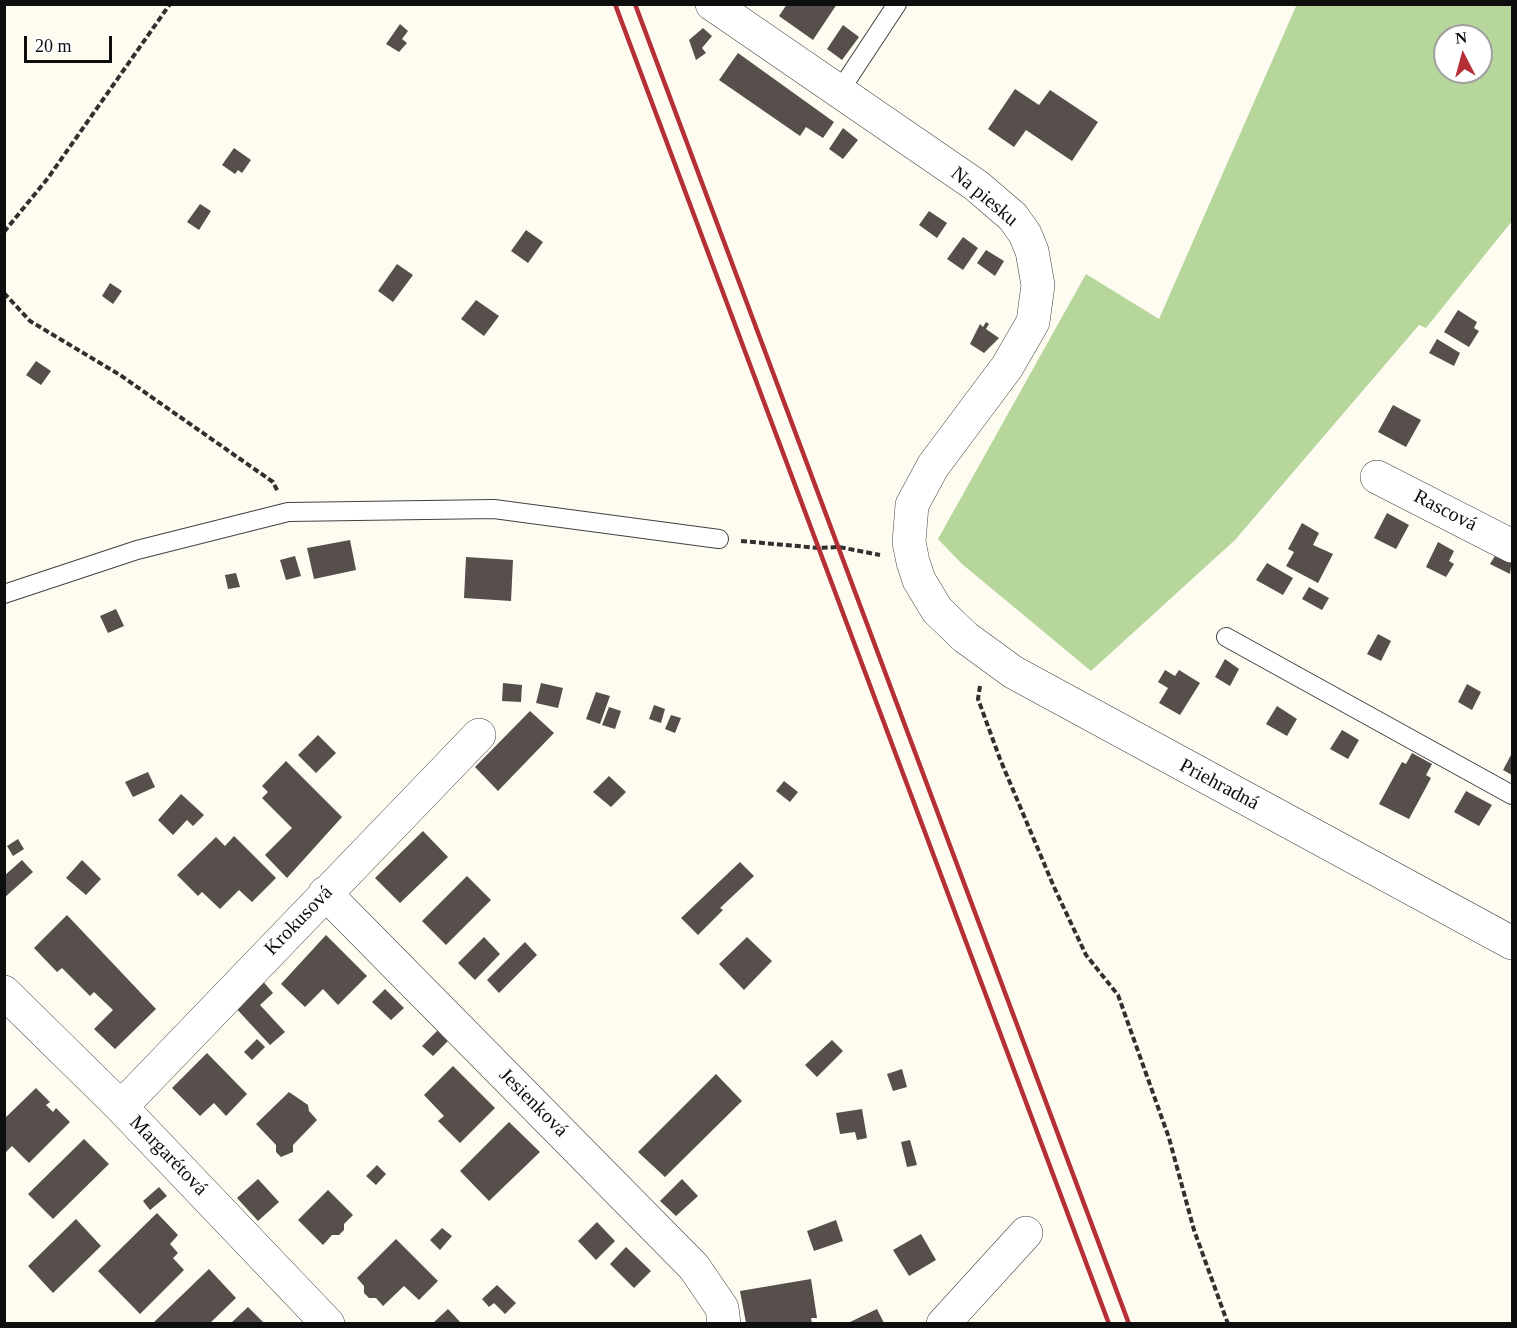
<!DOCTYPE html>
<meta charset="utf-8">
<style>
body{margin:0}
#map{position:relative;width:1517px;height:1328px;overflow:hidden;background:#fefbf0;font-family:"Times New Roman",serif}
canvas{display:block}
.frame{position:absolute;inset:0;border:6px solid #0e0e0e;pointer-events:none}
.north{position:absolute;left:1433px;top:24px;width:60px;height:60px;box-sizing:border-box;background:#fff;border:2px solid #9f9f9f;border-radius:50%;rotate:354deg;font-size:16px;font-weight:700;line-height:24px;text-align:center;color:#0e0e0e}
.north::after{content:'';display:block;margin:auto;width:21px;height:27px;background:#b53036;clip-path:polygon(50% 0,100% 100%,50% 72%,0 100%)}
.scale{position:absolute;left:24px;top:36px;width:88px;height:27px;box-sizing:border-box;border:3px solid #0e0e0e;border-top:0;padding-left:8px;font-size:18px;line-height:21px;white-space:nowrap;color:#0e0e0e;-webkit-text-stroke:4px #fff;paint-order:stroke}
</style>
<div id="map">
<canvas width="1517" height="1328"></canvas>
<div class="frame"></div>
<div class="north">N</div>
<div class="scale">20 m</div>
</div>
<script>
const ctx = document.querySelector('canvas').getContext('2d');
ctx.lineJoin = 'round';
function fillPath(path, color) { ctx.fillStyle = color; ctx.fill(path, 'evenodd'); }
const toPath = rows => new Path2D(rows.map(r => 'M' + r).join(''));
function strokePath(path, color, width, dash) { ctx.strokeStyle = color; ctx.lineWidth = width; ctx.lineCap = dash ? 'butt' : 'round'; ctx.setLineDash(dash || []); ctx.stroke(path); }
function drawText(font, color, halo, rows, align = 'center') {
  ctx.font = font + ' "Times New Roman",serif'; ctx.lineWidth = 6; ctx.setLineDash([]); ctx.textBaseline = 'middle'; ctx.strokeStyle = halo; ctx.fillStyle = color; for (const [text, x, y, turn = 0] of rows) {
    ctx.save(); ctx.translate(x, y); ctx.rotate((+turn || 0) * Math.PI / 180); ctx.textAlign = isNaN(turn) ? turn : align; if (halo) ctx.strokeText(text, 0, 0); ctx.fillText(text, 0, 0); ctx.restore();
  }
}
const forest = toPath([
 [1297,4,1512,5,1512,221,1426,328,1419,325,1235,540,1091,671,962,564,938,539,1086,274,1159,319],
 [1445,36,1481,36,1481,72,1445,72]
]);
const building = toPath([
 [787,4,837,4,813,40,779,16],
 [400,24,408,31,402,39,407,43,399,52,386,44],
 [843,25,859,37,842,60,827,49],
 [703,28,712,36,702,48,706,53,696,60,689,40],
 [738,53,834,122,823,138,806,127,800,136,719,80],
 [1015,89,1039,105,1050,90,1098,122,1072,161,1026,130,1014,147,988,129],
 [843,128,858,140,843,159,829,149],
 [234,148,251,160,242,173,238,170,235,174,222,165],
 [200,204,211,211,199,230,187,222],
 [929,211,947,223,937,238,919,225],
 [526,230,543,242,528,263,511,251],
 [963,237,978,248,963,270,947,259],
 [986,250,1004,261,995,276,977,263],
 [397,264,413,275,393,302,378,291],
 [110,283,122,291,113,304,102,296],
 [476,300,499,316,484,336,461,319],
 [1458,310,1477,322,1474,328,1479,331,1469,347,1444,332],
 [986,322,989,324,986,329,999,338,984,353,970,344,980,324,983,327],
 [1437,339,1460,353,1454,366,1429,353],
 [36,361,51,371,41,385,26,375],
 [1393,405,1421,420,1406,447,1378,432],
 [1387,513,1409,525,1396,549,1374,538],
 [1302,523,1319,533,1313,545,1333,554,1318,583,1286,566,1294,552,1288,549],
 [350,540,356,570,314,579,307,548],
 [1438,542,1454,551,1449,561,1454,564,1446,577,1426,567],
 [1498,551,1512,558,1510,574,1490,564],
 [295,556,301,576,286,580,280,560],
 [466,557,513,560,511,601,464,598],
 [1267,563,1293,578,1283,595,1256,580],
 [236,573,240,587,228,589,225,575],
 [1309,587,1329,598,1322,610,1302,599],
 [116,609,124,626,108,633,100,616],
 [1378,634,1391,641,1381,661,1367,654],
 [1225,659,1239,669,1230,686,1215,677],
 [1165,670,1175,676,1179,670,1200,683,1180,715,1159,703,1168,688,1158,682],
 [503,683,522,685,521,702,502,701],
 [541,683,563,688,558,708,536,703],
 [1467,684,1481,692,1472,710,1458,702],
 [596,692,610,696,600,724,586,719],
 [654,705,665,709,661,723,649,719],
 [1277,706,1297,719,1287,736,1266,724],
 [609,707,621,711,615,729,602,725],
 [530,711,554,733,498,791,475,767],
 [671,715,681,718,675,733,665,729],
 [1342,730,1359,740,1348,759,1330,749],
 [318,735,336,753,316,773,298,755],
 [1412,753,1432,764,1426,775,1431,778,1409,819,1379,804,1402,762,1406,764],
 [1512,753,1512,775,1503,770],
 [286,761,342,817,287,878,265,855,292,828,262,798,268,792,262,786],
 [148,772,155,787,133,797,125,782],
 [609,776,626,792,611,807,593,792],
 [784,781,798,792,790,802,776,791],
 [1466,791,1492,805,1479,826,1454,812],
 [181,794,204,815,193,826,187,820,173,835,158,820],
 [423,831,448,857,400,903,375,878],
 [234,836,276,878,252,902,239,890,220,909,202,892,198,896,177,875,216,837,225,846],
 [18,839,24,849,13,856,7,846],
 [22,860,33,872,4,898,4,876],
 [82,860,101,879,86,895,66,878],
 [740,862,754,876,720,908,723,910,698,935,681,918],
 [467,876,491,900,446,945,422,921],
 [67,915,156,1009,115,1049,94,1029,113,1010,94,992,90,996,62,968,57,972,34,948],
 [326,935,367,976,338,1005,323,989,305,1007,281,984],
 [484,937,500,954,475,980,458,963],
 [747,937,772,961,744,990,719,964],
 [525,942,537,955,499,993,487,980],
 [261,979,273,993,260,1005,285,1032,270,1045,233,1005],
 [385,989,404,1008,391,1020,372,1002],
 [438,1030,449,1040,433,1056,422,1046],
 [257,1039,265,1047,252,1060,244,1052],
 [832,1040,843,1051,817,1077,805,1065],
 [207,1053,247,1094,226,1116,214,1103,200,1116,172,1088],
 [453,1066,495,1108,460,1143,438,1121,444,1116,424,1095],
 [902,1069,907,1087,893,1091,887,1074],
 [716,1074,742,1101,665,1177,638,1152],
 [36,1088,50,1102,46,1105,53,1112,56,1108,70,1122,29,1163,12,1146,4,1154,4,1119],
 [289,1092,308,1105,309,1111,317,1120,293,1145,293,1152,281,1157,276,1152,276,1145,256,1124],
 [862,1109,867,1138,857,1140,855,1132,840,1134,836,1113],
 [509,1122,540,1152,489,1201,460,1171],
 [84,1139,109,1164,53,1219,28,1194],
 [910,1140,917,1165,907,1167,901,1142],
 [377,1165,386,1174,376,1185,366,1176],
 [258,1179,279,1202,258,1221,237,1198],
 [682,1179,698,1196,676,1216,660,1201],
 [159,1187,167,1196,150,1210,143,1201],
 [328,1190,353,1215,344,1224,344,1230,339,1235,332,1235,323,1245,298,1220],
 [157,1213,178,1235,170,1244,178,1253,173,1258,184,1270,140,1314,98,1271],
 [76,1219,101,1246,53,1293,28,1266],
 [836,1220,843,1241,814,1251,807,1231],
 [597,1222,615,1241,596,1260,578,1241],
 [442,1228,452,1236,440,1250,430,1240],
 [921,1234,936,1260,909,1276,893,1250],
 [396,1239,438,1281,419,1300,404,1286,383,1306,376,1298,369,1298,364,1293,364,1286,357,1278],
 [626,1247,651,1271,634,1288,610,1264],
 [209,1269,236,1298,210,1323,153,1323],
 [811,1279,817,1318,811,1318,812,1323,746,1323,740,1291],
 [497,1285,516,1303,505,1314,494,1303,489,1307,482,1299],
 [248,1307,264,1323,231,1323],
 [448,1309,461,1323,433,1323],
 [877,1309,884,1323,848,1323]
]);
const path = toPath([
 [4,232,48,178,170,4],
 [4,293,30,321,120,375,273,482,278,492],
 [741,541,819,548,839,547,880,555],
 [980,686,978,699,1000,759,1054,887,1086,955,1118,995,1169,1138,1194,1230,1228,1324]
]);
const lane = toPath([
 [839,92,897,4],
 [4,594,137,550,288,512,494,509,719,539],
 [1226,637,1512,795]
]);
const street = toPath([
 [712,4,977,186,1013,217,1025,234,1032,251,1038,285,1033,322,1007,367,933,466,912,505,909,542,913,562,919,580,937,610,965,637,1013,672,1512,943],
 [1377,477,1512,546],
 [325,893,694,1267,722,1308,724,1324],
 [4,992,121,1107,328,1324],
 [121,1107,479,735],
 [943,1324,1026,1233]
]);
const rail = toPath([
 [615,4,1109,1324],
 [635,4,1129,1324]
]);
const streetNames = [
 ["Na piesku",984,197,40],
 ["Rascová",1445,511,27],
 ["Priehradná",1219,785,28],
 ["Krokusová",299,921,-46],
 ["Jesienková",533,1103,45],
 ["Margarétová",168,1156,46]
];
fillPath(forest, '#b6d69c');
fillPath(building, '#564f4b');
strokePath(lane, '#414141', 20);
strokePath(street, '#414141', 34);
strokePath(path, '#303030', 4, [6, 3]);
strokePath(lane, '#fff', 18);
strokePath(street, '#fff', 33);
strokePath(rail, '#b53036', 4.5);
drawText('20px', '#0e0e0e', '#fff', streetNames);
</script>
